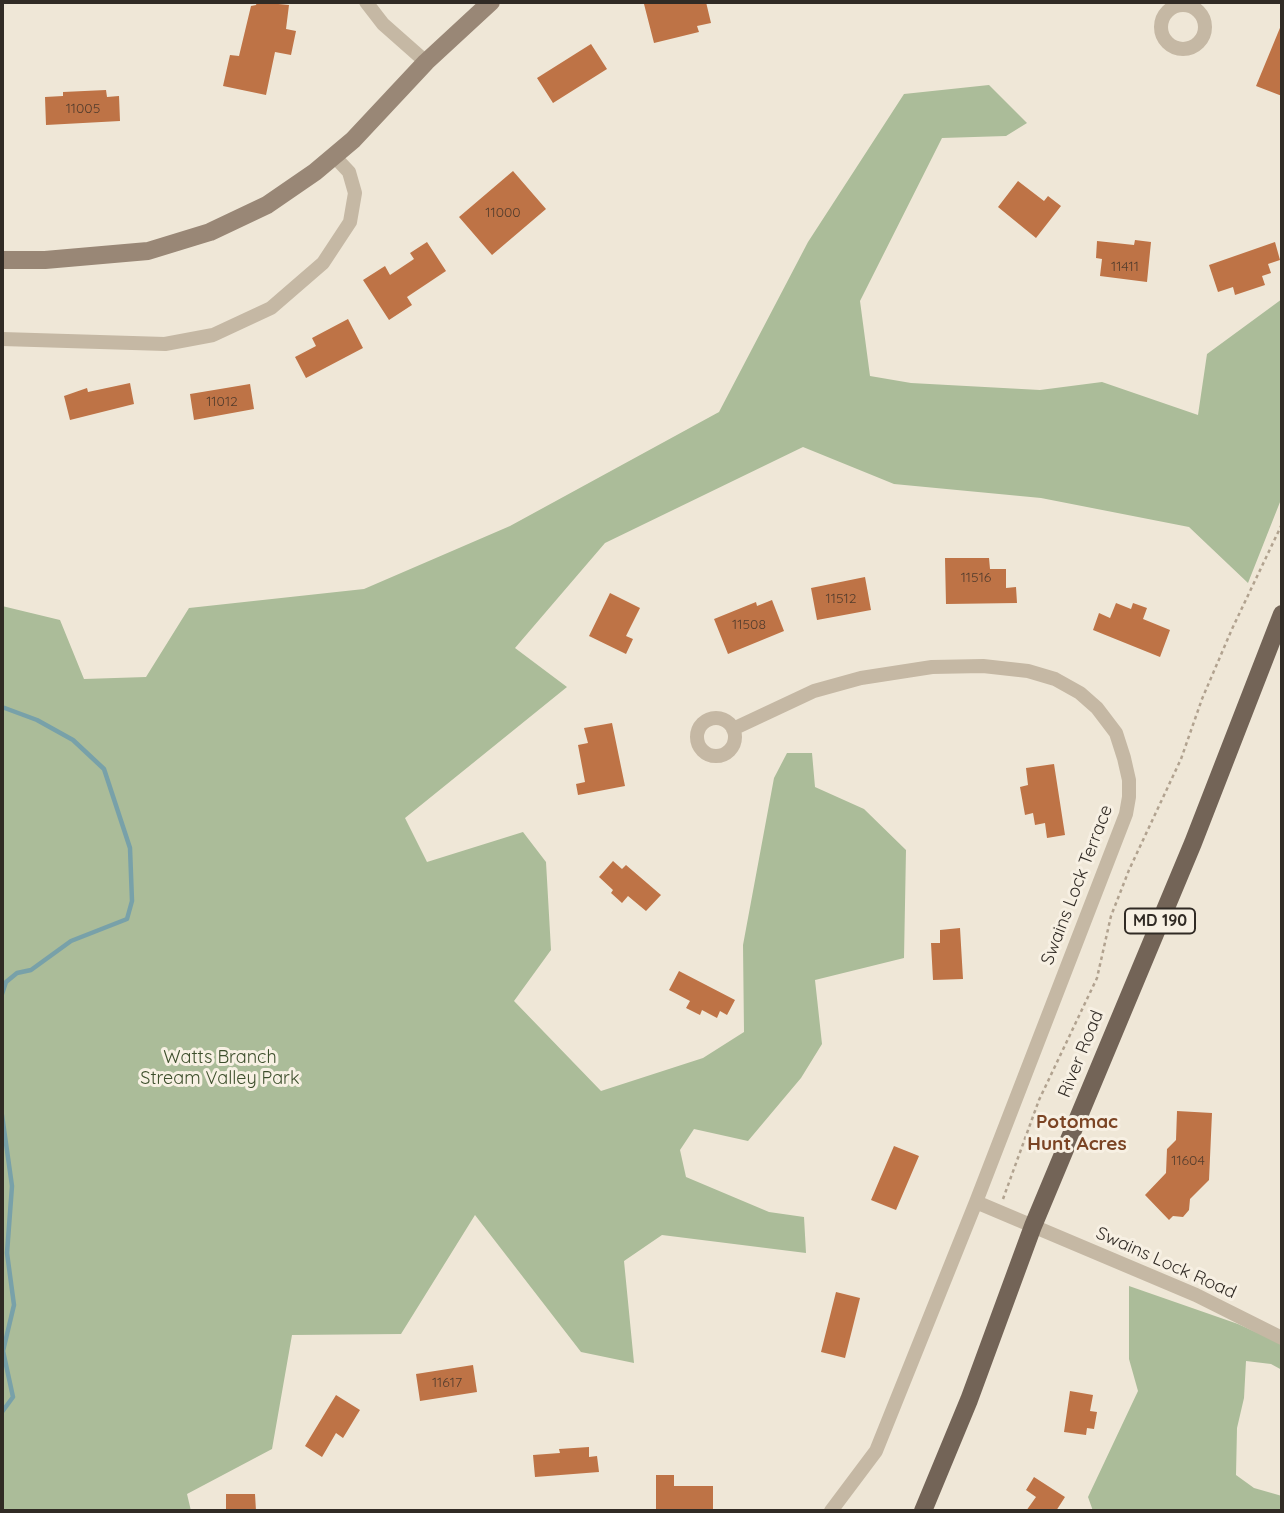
<!DOCTYPE html>
<style>
body{margin:0}
#map{position:relative;width:1284px;height:1513px;overflow:hidden;background:#efe7d7;font-family:Quicksand,sans-serif}
canvas{display:block}
.frame{position:absolute;inset:0;border:4px solid #312b25;pointer-events:none}
</style>
<div id="map">
<canvas width="1284" height="1513"></canvas>
<div class="frame"></div>
</div>
<script>
const ctx = document.querySelector('canvas').getContext('2d');
ctx.lineJoin = 'round';
function fillPath(path, color) { ctx.fillStyle = color; ctx.fill(path, 'evenodd'); }
const toPath = rows => new Path2D(rows.map(r => 'M' + r).join(''));
function strokePath(path, color, width, dash) { ctx.strokeStyle = color; ctx.lineWidth = width; ctx.lineCap = dash ? 'butt' : 'round'; ctx.setLineDash(dash || []); ctx.stroke(path); }
function drawText(font, color, halo, rows, align = 'center') {
  ctx.font = font + ' Quicksand,sans-serif'; ctx.lineWidth = 6; ctx.setLineDash([]); ctx.textBaseline = 'middle'; ctx.strokeStyle = halo; ctx.fillStyle = color; for (const [text, x, y, turn = 0] of rows) {
    ctx.save(); ctx.translate(x, y); ctx.rotate((+turn || 0) * Math.PI / 180); ctx.textAlign = isNaN(turn) ? turn : align; if (halo) ctx.strokeText(text, 0, 0); ctx.fillText(text, 0, 0); ctx.restore();
  }
}
const green = toPath([
 [989,85,1027,123,1006,136,942,138,860,301,870,376,911,383,1040,390,1102,382,1198,415,1207,354,1282,299,1282,497,1248,583,1189,527,1041,498,894,484,803,447,605,543,515,648,567,687,405,818,427,862,523,832,546,862,551,950,514,1001,601,1091,703,1058,744,1032,743,945,774,778,787,753,812,753,815,787,864,809,906,850,904,958,815,980,822,1044,801,1078,748,1141,694,1129,680,1150,686,1177,769,1212,804,1217,806,1253,662,1235,624,1261,634,1363,581,1352,475,1215,401,1334,292,1335,272,1449,187,1494,191,1511,2,1511,2,606,60,620,84,679,146,677,189,608,364,589,510,526,719,412,808,242,904,94],
 [1129,1286,1238,1324,1282,1344,1282,1370,1271,1364,1246,1361,1244,1398,1237,1428,1236,1475,1254,1488,1282,1496,1282,1511,1093,1511,1088,1497,1138,1391,1129,1359]
]);
const stream = toPath([
 [2,707,37,720,73,740,104,769,130,848,132,901,127,919,71,941,31,970,17,973,6,982,2,994],
 [2,1115,12,1186,7,1253,14,1305,3,1351,13,1397,2,1412]
]);
const building = toPath([
 [257,2,289,5,286,29,296,31,291,55,275,52,266,95,223,86,230,55,239,56,251,6,256,5],
 [651,2,706,2,711,23,697,26,699,32,654,43,644,4],
 [1282,23,1282,96,1256,86],
 [591,44,607,69,553,103,537,78],
 [106,90,107,97,119,96,120,121,46,125,45,97,63,96,63,92],
 [513,171,546,209,492,255,459,217],
 [1018,181,1044,201,1048,196,1061,206,1036,238,998,207],
 [1135,240,1151,242,1147,282,1100,276,1102,259,1096,258,1097,241,1134,245],
 [427,242,446,271,407,297,412,305,389,320,363,280,385,266,390,275,414,259,410,253],
 [1275,242,1280,260,1268,264,1271,273,1262,276,1265,285,1235,295,1233,287,1218,292,1209,265],
 [348,319,363,348,306,378,295,357,316,346,312,338],
 [130,383,134,404,70,420,64,396,87,388,88,392],
 [250,384,254,409,194,420,190,394],
 [945,558,989,558,990,569,1006,569,1006,588,1016,587,1017,603,946,604],
 [865,577,871,610,817,620,811,588],
 [610,593,640,608,626,636,633,639,626,654,589,636],
 [772,600,784,631,728,654,714,619,756,602,757,606],
 [1116,603,1131,609,1133,603,1147,608,1143,619,1170,630,1160,657,1093,630,1099,613,1110,618],
 [612,723,625,786,578,795,576,784,585,782,578,745,588,743,584,728],
 [1054,764,1065,835,1047,838,1045,823,1035,825,1033,813,1025,815,1020,787,1028,785,1026,768],
 [613,861,622,869,626,865,661,895,646,911,628,896,622,903,611,893,613,890,599,877],
 [960,928,963,979,933,980,931,943,940,943,940,930],
 [679,971,735,1000,727,1015,720,1011,717,1018,702,1010,700,1015,686,1008,690,1001,669,990],
 [1177,1111,1212,1113,1209,1180,1190,1199,1189,1210,1183,1217,1173,1216,1169,1220,1145,1195,1166,1173,1167,1149,1176,1140],
 [894,1146,919,1156,896,1210,871,1200],
 [836,1292,860,1298,845,1358,821,1352],
 [473,1365,477,1392,420,1401,416,1374],
 [1070,1391,1093,1395,1090,1411,1097,1412,1094,1429,1087,1428,1086,1435,1064,1432],
 [336,1395,360,1410,343,1438,336,1433,322,1457,305,1446],
 [589,1447,589,1457,597,1456,599,1472,535,1477,533,1455,560,1453,559,1449],
 [656,1475,674,1475,674,1486,713,1486,713,1511,656,1511],
 [1034,1477,1065,1497,1056,1511,1026,1511,1036,1497,1026,1490],
 [226,1494,255,1494,256,1511,226,1511]
]);
const path = toPath([
 [1003,1199,1039,1100,1097,978,1111,916,1129,870,1181,759,1202,699,1232,629,1282,524]
]);
const minor = toPath([
 [366,2,383,24,426,62],
 '1161 27a22 22 0 1 1 44 0a22 22 0 1 1-44 0Z',
 [2,339,165,344,213,335,271,308,323,263,350,222,355,193,349,172,334,156],
 '697 737a19 19 0 1 1 38 0a19 19 0 1 1-38 0Z',
 [733,729,814,691,861,678,932,667,983,666,1028,671,1055,679,1080,693,1097,708,1116,733,1124,758,1129,780,1129,797,1126,814,976,1202,876,1451,831,1511],
 [976,1202,1196,1295,1282,1338]
]);
const secondary = toPath([
 [2,260,45,260,148,251,210,232,267,205,315,172,353,140,426,62,491,2]
]);
const primary = toPath([
 [923,1511,969,1400,1033,1226,1193,843,1282,614]
]);
const numberNames = [
 ["11005",83,109],
 ["11000",503,213],
 ["11411",1125,267],
 ["11012",222,402],
 ["11516",976,578],
 ["11512",841,599],
 ["11508",749,625],
 ["11604",1188,1161],
 ["11617",447,1383]
];
const shields = [
 [1160,921,70]
];
const shieldNames = [
 ["MD 190",1160,921]
];
const streetNames = [
 ["Swains Lock Terrace",1077,885,-69],
 ["River Road",1081,1054,-68],
 ["Swains Lock Road",1166,1263,24]
];
const parkNames = [
 ["Watts Branch",220,1058],
 ["Stream Valley Park",220,1079]
];
const neighbourhoodNames = [
 ["Potomac",1077,1122],
 ["Hunt Acres",1077,1144]
];
fillPath(green, '#abbc99');
strokePath(stream, '#78a1a9', 4.5);
fillPath(building, '#be7346');
strokePath(path, '#b1a28f', 2.5, [3.5, 3.5]);
strokePath(minor, '#c5b8a4', 14);
strokePath(secondary, '#998776', 18);
strokePath(primary, '#736457', 18);
drawText('14px', '#543d2d', null, numberNames);
for (const [x, y, w] of shields) { const box = new Path2D(); box.roundRect(x - w / 2, y - 12.5, w, 25, 5); ctx.fillStyle = '#f7f0e3'; ctx.fill(box); strokePath(box, '#312b25', 2); }
drawText('bold 16px', '#312b25', null, shieldNames);
drawText('18px', '#312b25', '#f7f0e3', streetNames);
drawText('18px', '#3c4e2b', '#f7f0e3', parkNames);
drawText('bold 19px', '#7b4424', '#f7f0e3', neighbourhoodNames);
</script>
